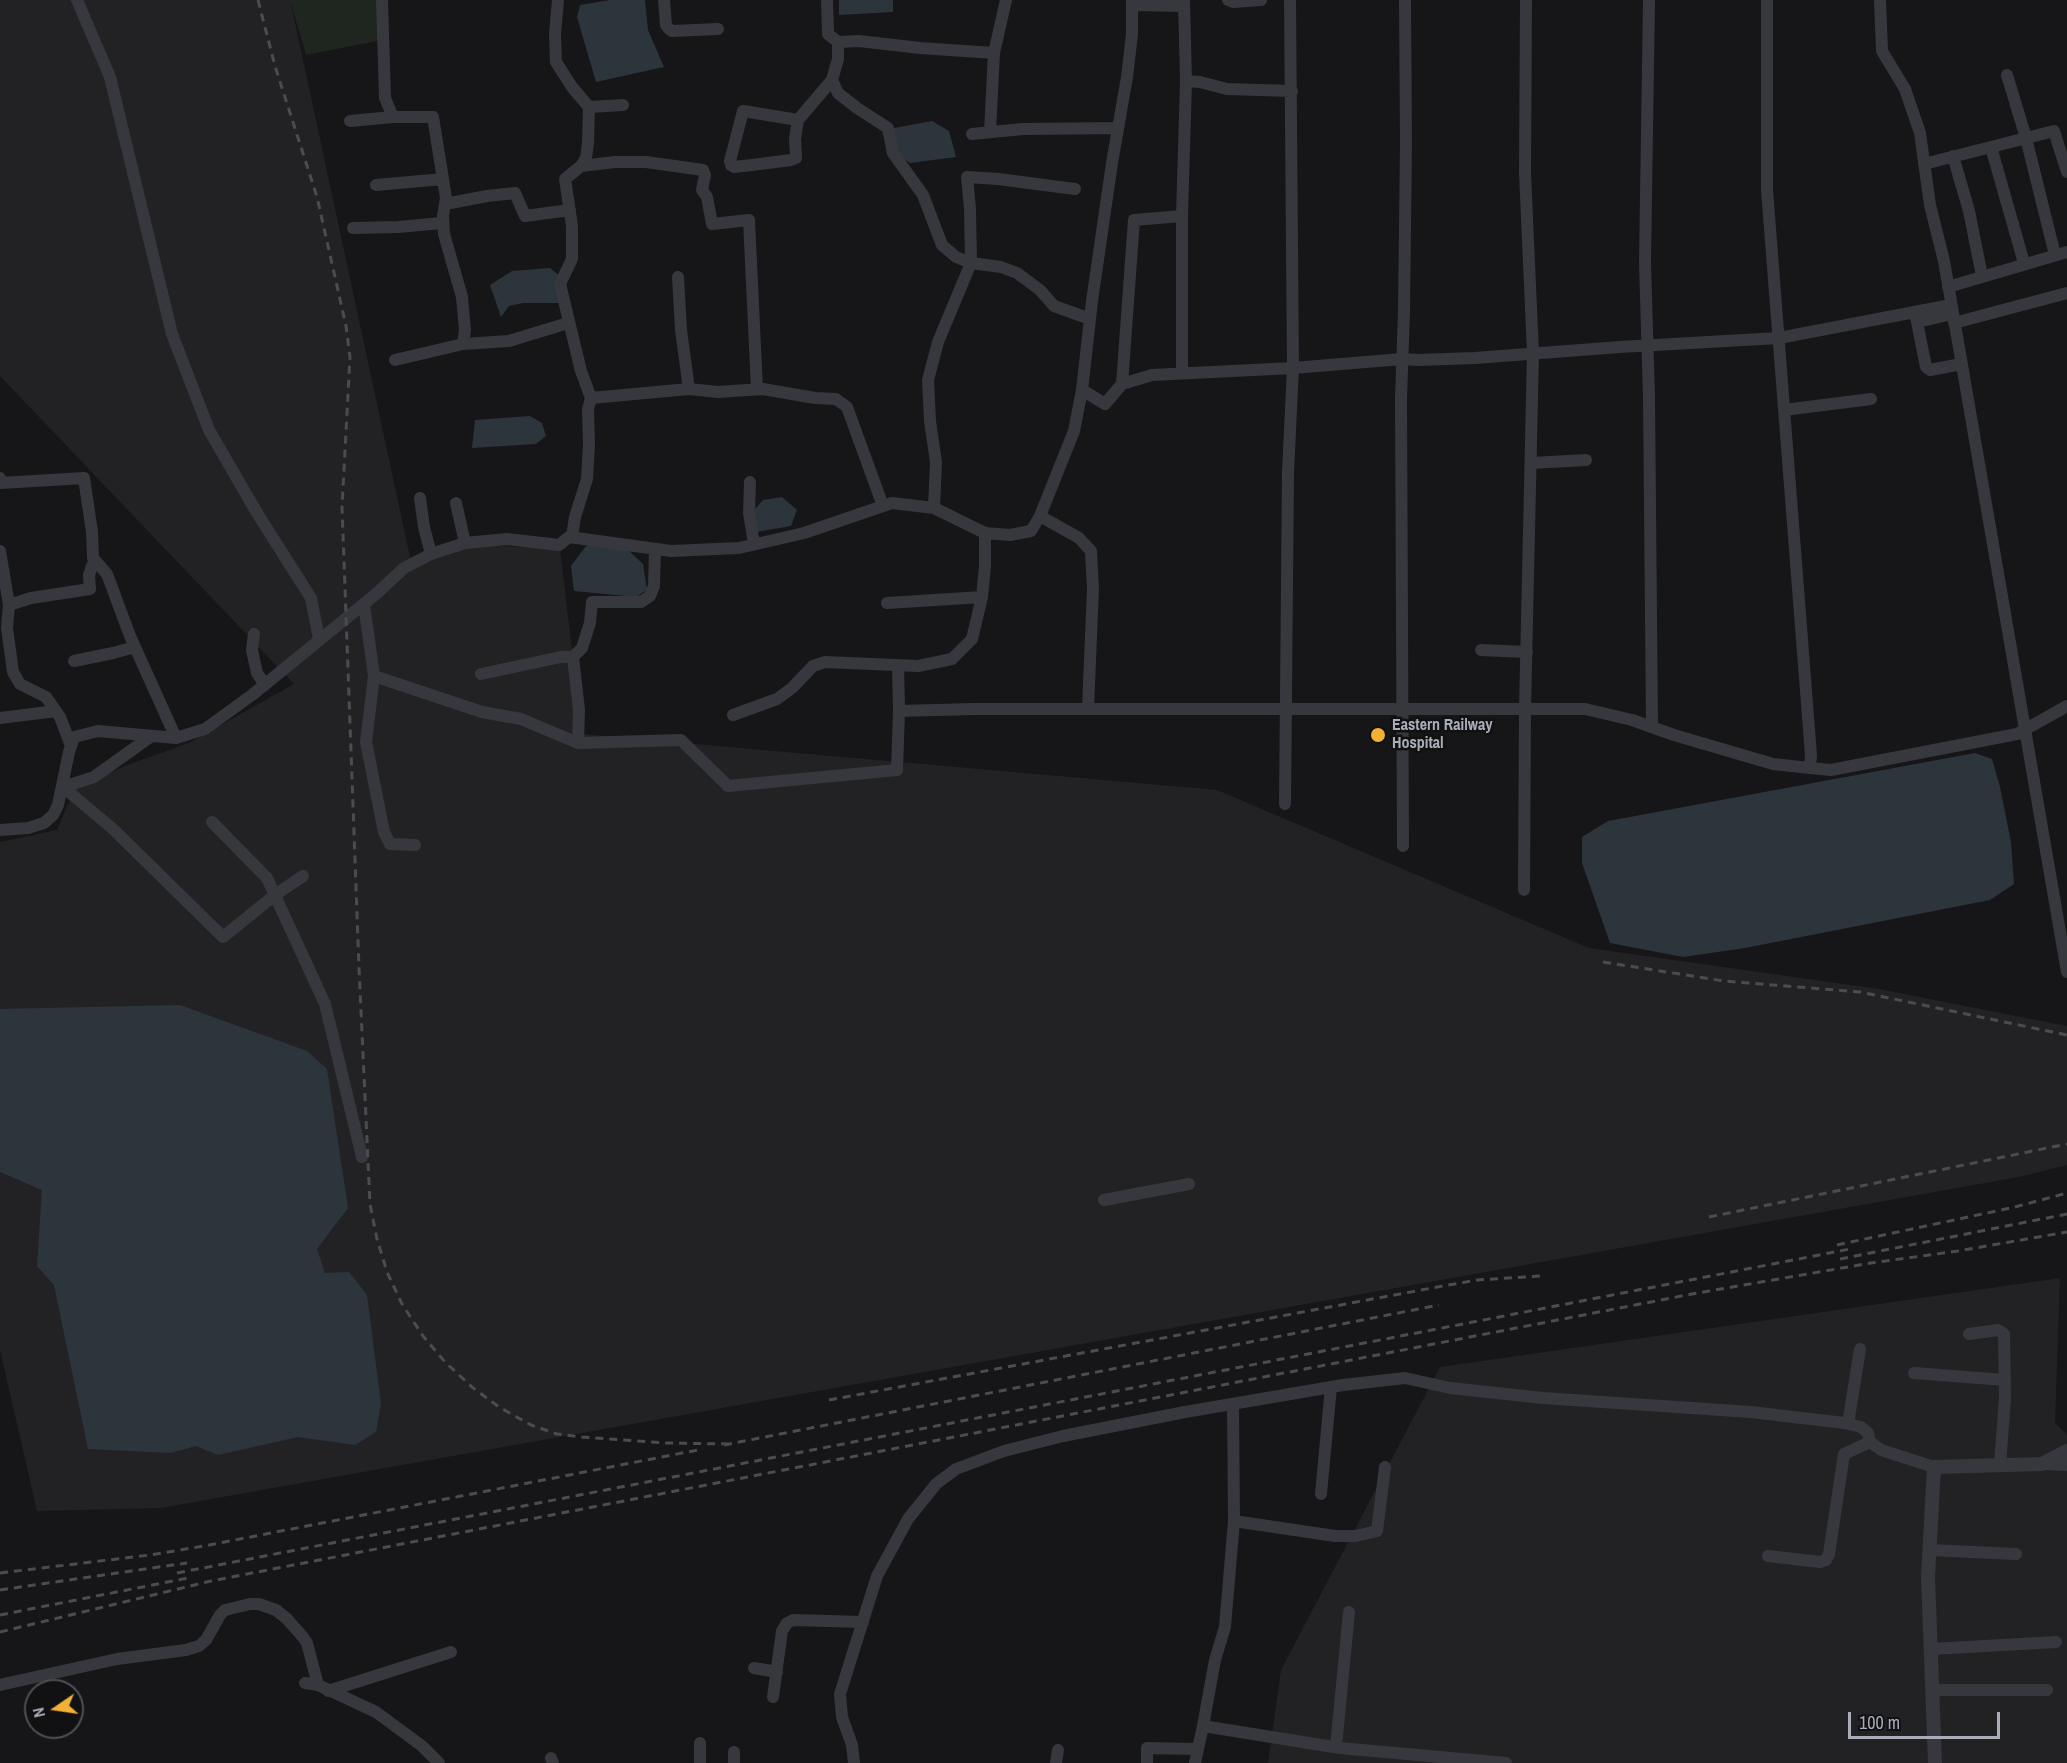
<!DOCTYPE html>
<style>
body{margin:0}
#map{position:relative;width:2067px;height:1763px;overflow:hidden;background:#161618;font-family:"Archivo Narrow",sans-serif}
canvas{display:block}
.north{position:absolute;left:24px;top:1679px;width:60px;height:60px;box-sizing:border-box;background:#111113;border:2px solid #4d4f55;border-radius:50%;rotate:257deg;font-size:16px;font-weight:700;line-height:24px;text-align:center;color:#a8adb8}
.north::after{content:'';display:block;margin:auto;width:21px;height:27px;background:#f2b134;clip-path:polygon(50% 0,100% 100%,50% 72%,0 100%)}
.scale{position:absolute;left:1848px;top:1712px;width:152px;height:27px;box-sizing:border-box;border:3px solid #a8adb8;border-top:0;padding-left:8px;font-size:18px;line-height:21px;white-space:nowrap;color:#a8adb8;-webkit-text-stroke:4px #111113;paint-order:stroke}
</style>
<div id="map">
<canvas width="2067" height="1763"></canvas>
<div class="north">N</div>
<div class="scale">100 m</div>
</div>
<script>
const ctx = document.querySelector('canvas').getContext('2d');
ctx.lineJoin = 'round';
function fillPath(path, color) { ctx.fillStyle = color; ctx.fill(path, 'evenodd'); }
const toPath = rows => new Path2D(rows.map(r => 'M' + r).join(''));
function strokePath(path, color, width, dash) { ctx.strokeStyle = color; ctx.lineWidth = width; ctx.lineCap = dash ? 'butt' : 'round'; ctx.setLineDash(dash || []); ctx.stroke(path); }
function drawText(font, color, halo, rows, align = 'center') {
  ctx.font = font + ' "Archivo Narrow",sans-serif'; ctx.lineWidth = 5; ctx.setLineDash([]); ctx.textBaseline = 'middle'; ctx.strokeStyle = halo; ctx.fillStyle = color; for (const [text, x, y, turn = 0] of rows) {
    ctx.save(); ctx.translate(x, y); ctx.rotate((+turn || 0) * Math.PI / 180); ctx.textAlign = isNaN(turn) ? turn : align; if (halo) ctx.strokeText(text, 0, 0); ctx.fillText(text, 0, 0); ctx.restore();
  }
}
const built = toPath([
 [0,0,312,0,291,4,410,557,483,545,560,549,582,734,1217,790,1589,948,1879,989,2067,1026,2067,1165,2019,1177,161,1508,37,1511,0,1350,0,842,57,830,75,788,130,764,189,743,294,684,0,376],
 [2060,1278,2055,1423,2067,1435,2067,1763,1268,1763,1281,1670,1440,1367]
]);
const green = toPath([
 [290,0,382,0,382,40,306,55]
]);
const water = toPath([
 [610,0,645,0,648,30,664,67,596,82,577,17,580,5],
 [839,0,893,0,893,12,839,15],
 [932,121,949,131,956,157,910,163,894,152,894,128],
 [550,268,560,276,562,303,523,303,509,306,501,317,490,285,512,271],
 [530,416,542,423,546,436,536,444,472,448,475,420],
 [782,497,797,510,791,526,756,532,754,510,763,500],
 [586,546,624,546,643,564,647,590,636,597,574,591,571,566],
 [1975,753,1992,759,2000,787,2011,842,2014,884,1990,900,1745,948,1683,957,1610,943,1582,863,1582,837,1608,821],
 [180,1005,307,1051,327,1069,348,1208,317,1249,325,1273,349,1272,367,1295,381,1404,376,1432,355,1445,298,1437,218,1455,196,1446,171,1453,88,1449,54,1285,37,1266,42,1190,0,1172,0,1009]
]);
const minor = toPath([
 [77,0,110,77,172,334,209,430,257,513,311,598,319,639],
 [382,0,385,98,393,117,433,117,446,198,443,216,444,234,462,297,465,330,463,344],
 [558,0,555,34,556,62,572,87,589,107,588,143,586,158,581,166,565,179,572,226,572,259,560,284,581,371,591,398,588,409,589,444,587,479,575,517,572,537],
 [664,0,666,25,669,29,672,31,718,29],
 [1228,0,1233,2,1261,0],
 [1649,0,1645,263,1649,397,1652,727],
 [1767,0,1767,190,1811,755,1810,768,1831,770,2017,734,2067,706],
 [1880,0,1882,51,1905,89,1920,133,1930,205,1944,261,2067,972],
 [1132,5,1184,6],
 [838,42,859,41,920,48,994,53,1006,0],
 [2007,75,2026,138,2055,255],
 [832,80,838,93,857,108,888,128,893,153,923,195,942,245,956,257,971,263,970,209,967,177,998,179,1075,189],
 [1186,81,1200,82,1227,89,1292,91],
 [589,107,623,105],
 [798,120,743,111,730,161,731,165,734,167,752,165,791,160,796,158,795,139,798,120,832,80,838,59,838,42,828,34,827,0],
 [350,121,393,117],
 [990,132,994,53],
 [972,134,1023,129,1118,128],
 [1991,147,2024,263],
 [1953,156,1969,211,1982,276],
 [1924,164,2054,131,2067,172],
 [581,166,615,162,646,162,703,170,705,175,702,190,707,197,712,224,749,220,757,389],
 [376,185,443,179],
 [445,204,487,196,515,193,525,216,570,210],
 [353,228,398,227,442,223],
 [678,277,681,330,689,389],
 [1948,287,2067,252],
 [1915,312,1926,367,1930,370,1961,364],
 [1917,322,1952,314],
 [1954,323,2067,293],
 [395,360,463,344,509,341,568,323],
 [1182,373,1182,216,1186,81,1184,0],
 [1122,384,1134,220,1182,216],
 [1082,390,1105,404,1122,384,1152,375,1293,368,1402,359,1418,360,1475,358,1620,347,1779,338,1951,305],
 [591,398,689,389,718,392,763,389,815,398,836,399,847,407,883,506],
 [1784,410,1871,399],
 [1531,463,1586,460],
 [0,478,1,483,84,478,92,532,93,558,107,574,130,636,176,738],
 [750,482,749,513,754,544],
 [420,498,424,527,431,554],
 [456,503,465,543],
 [934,508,936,462,930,421,928,380,938,342,971,263,1001,267,1017,273,1040,290,1054,306,1090,319],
 [1040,516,1079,538,1091,551,1093,589,1088,708],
 [0,551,9,605,31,598,90,589,89,575,92,566,99,565],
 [887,603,982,597],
 [364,604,374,676,482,712,521,719,578,743,681,740,728,786,897,770,899,711,974,709,1585,709,1632,720,1674,735,1773,764,1810,768],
 [9,605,7,628,13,672,20,684,46,697,60,717,71,746],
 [254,634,252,650,257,673,265,685],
 [1481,650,1527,652],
 [573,657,579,710,578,743],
 [74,661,113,653,135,647],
 [898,665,899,711],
 [481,674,561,657,573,657,582,648,590,623,592,602,641,602,650,596,654,586,655,549],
 [374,676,366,742,384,832,390,844,415,845],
 [733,715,777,699,792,688,813,666,825,662,918,666,952,659,972,639,982,597,985,566,985,533],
 [0,718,56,711],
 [150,737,94,777,63,787,113,829,223,937,275,895,303,876],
 [1285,804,1288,472,1293,368,1290,0],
 [212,822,267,878,325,1004,362,1157],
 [0,830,28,828,44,823,53,815,58,805,69,752,74,737,98,731,176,738,205,729,252,695,376,594,404,568,431,554,465,543,507,539,559,545,569,537,671,551,739,548,804,533,892,503,934,508,985,533,1010,535,1031,531,1040,516,1074,431,1082,390,1092,301,1112,163,1127,77,1132,34,1132,0],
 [1403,846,1401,399,1404,311,1406,143,1405,0],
 [1524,890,1525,709,1533,353,1525,173,1526,0],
 [1104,1200,1189,1184],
 [1969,1334,1998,1330,2004,1334,2005,1398,2000,1465],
 [1914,1373,2005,1380],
 [1848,1424,1860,1349],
 [2042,1464,2067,1465],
 [1321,1494,1331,1387],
 [1234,1521,1335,1536,1356,1536,1377,1531,1385,1467],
 [1929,1550,2016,1554],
 [1768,1556,1820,1562,1826,1560,1829,1554,1844,1454,1870,1442],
 [1931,1649,2056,1642],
 [754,1668,777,1672],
 [305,1683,318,1685,376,1712,422,1746,439,1763],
 [0,1685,117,1659,186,1650,199,1646,206,1640,220,1615,225,1610,250,1604,259,1604,276,1610,287,1619,303,1637,307,1643,318,1685],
 [1932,1690,2047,1690],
 [328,1691,451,1652],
 [773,1697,782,1631,787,1623,793,1620,863,1622],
 [1203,1726,1215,1660,1225,1627,1234,1521,1233,1405],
 [1336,1747,1349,1612],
 [551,1758,553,1763],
 [700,1763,700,1743],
 [734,1763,734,1752],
 [854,1763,852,1745,842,1717,840,1694,877,1576,908,1519,936,1484,956,1469,1004,1451,1063,1436,1185,1412,1343,1385,1405,1378,1450,1388,1543,1398,1751,1412,1844,1423,1861,1427,1868,1433,1870,1442,1881,1450,1934,1467],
 [1056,1763,1058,1750],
 [1147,1763,1147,1748,1198,1749],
 [1195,1763,1203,1726,1340,1748,1506,1763]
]);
const tertiary = toPath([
 [1935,1763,1928,1577,1934,1467,2042,1464,2067,1451]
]);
const rail = toPath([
 [258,0,275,66,317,197,346,326,350,357,342,507,359,968,370,1204,377,1239,387,1272,402,1304,423,1336,445,1362,472,1387,499,1407,531,1425,557,1434,582,1437,666,1443,730,1444],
 [1603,962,1724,981,1860,992,2067,1035],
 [1709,1217,2067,1144],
 [1837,1245,2015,1207,2067,1193],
 [1840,1259,2067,1214],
 [829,1400,1432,1288,1477,1280,1541,1276],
 [724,1445,1439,1305],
 [0,1573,150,1555,204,1546,703,1449],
 [177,1573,1850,1249],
 [0,1590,187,1563],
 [0,1615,188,1578],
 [0,1632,211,1581,1692,1294,1871,1263,1958,1251,2067,1232]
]);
const markers = [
 [1378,735,8,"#f2b134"]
];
const poiNames = [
 ["Eastern Railway",1392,726],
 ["Hospital",1392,744]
];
fillPath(built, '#222225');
fillPath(green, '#1e261f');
fillPath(water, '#2c353c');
strokePath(minor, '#37383d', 12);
strokePath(tertiary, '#37383d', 14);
strokePath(rail, '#4a4c52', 3, [8, 6]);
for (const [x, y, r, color] of markers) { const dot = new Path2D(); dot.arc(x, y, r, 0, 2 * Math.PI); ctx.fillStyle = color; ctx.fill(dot); strokePath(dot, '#111113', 2); }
drawText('bold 16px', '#a8adb8', '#111113', poiNames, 'left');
</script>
